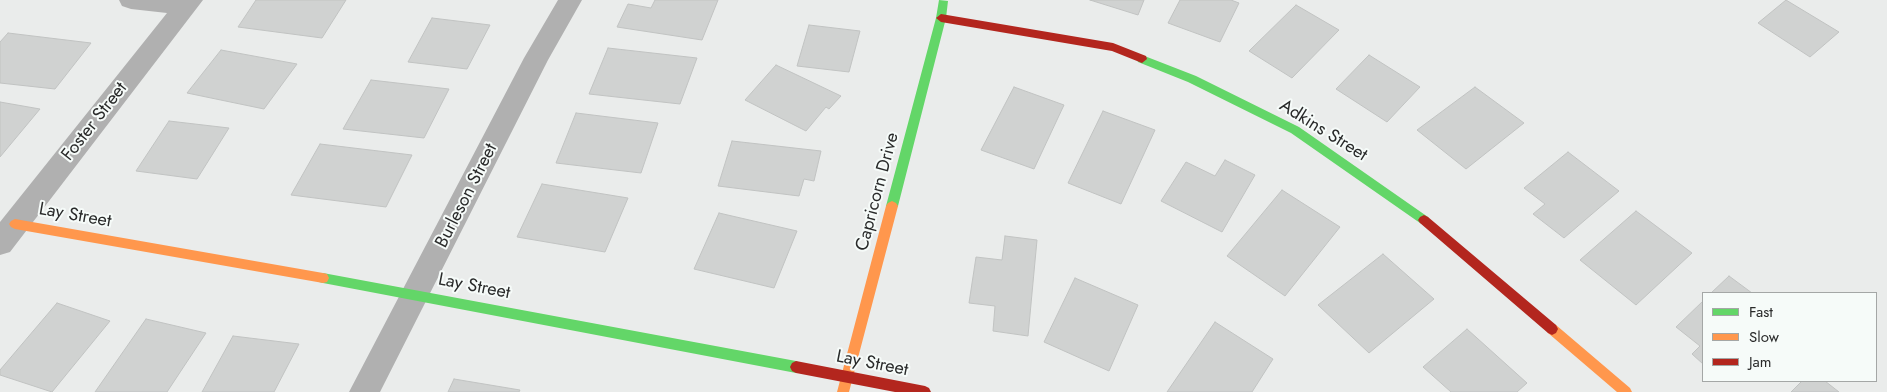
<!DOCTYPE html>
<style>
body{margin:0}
#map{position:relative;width:1887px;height:392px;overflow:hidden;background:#eaeceb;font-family:Jost,sans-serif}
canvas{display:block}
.legend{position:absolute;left:1702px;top:292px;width:175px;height:90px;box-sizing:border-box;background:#f6fbf9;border:1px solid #a4a7a6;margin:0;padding:6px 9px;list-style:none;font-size:15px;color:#292a2a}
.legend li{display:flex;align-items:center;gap:10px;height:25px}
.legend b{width:25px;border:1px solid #a4a7a6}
</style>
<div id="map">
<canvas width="1887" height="392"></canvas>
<ul class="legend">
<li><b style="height:6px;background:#63d668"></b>Fast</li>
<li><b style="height:6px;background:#ff974d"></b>Slow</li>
<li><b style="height:6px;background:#b3261e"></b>Jam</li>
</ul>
</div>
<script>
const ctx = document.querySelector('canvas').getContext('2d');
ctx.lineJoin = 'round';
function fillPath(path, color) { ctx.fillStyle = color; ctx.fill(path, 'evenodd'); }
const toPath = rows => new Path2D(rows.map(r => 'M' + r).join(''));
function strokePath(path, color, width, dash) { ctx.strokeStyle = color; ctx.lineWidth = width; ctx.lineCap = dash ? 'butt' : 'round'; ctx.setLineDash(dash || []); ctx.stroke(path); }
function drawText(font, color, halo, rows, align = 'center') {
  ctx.font = font + ' Jost,sans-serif'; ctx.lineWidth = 4; ctx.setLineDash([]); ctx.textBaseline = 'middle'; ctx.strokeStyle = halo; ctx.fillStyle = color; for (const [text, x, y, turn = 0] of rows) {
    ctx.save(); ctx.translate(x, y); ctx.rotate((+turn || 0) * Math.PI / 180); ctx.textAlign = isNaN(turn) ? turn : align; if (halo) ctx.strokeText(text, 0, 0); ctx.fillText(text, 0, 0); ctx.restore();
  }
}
const building = toPath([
 [256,0,346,0,322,38,238,27,256,0],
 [655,0,718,0,702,40,617,27,628,4,651,8,655,0],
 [1090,0,1144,0,1138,15,1090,0],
 [1180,0,1231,0,1239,3,1220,42,1168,23,1180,0],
 [1786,0,1839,32,1810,57,1758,23,1786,0],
 [1296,5,1339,30,1292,78,1249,51,1296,5],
 [432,18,490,25,467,69,408,62,432,18],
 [809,25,860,31,849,72,797,66,809,25],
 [8,33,91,43,55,89,0,83,0,42,8,33],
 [608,48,697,58,680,104,589,94,608,48],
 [221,50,297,64,264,109,187,93,221,50],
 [1369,55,1420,87,1387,122,1336,89,1369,55],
 [776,65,841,96,829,109,826,107,806,131,745,100,776,65],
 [371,80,449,89,424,138,343,129,371,80],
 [1014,87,1064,105,1034,169,981,150,1014,87],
 [1475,87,1524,123,1466,169,1417,130,1475,87],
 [0,102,40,109,0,157,0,102],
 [1103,111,1155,130,1121,204,1068,183,1103,111],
 [576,113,658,123,641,173,556,163,576,113],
 [169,121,229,128,197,179,136,171,169,121],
 [732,141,821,151,814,181,804,179,799,196,718,186,732,141],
 [320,144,412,155,386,207,291,195,320,144],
 [1568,152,1619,191,1564,238,1533,214,1545,204,1524,188,1568,152],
 [1225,160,1255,175,1222,232,1161,201,1186,162,1215,176,1225,160],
 [542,184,628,198,605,252,517,237,542,184],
 [1282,190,1340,227,1285,296,1227,256,1282,190],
 [1636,211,1692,253,1636,305,1580,260,1636,211],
 [719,213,797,231,774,288,694,269,719,213],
 [1005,236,1037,240,1028,336,993,331,995,306,969,303,976,257,1002,260,1005,236],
 [1383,254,1434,299,1369,353,1318,305,1383,254],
 [1729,276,1752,293,1711,293,1729,276],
 [1075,278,1138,305,1109,371,1044,342,1075,278],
 [1703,301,1703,364,1692,354,1700,346,1676,327,1703,301],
 [57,303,110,321,52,392,0,375,0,370,57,303],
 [146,319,206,333,167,392,95,392,146,319],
 [1215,322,1273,359,1252,392,1167,392,1215,322],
 [1467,329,1527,383,1517,392,1451,392,1423,367,1467,329],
 [233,336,299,344,274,392,202,392,233,336],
 [454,379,520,390,519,392,448,392,454,379],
 [1802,381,1825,381,1839,392,1791,392,1802,381]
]);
const street = toPath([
 [119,0,203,0,10,252,0,255,0,222,167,13,131,9,122,6,119,0],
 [558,0,582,0,548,60,380,392,349,392,524,58,558,0]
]);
const fast = toPath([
 [939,0,948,1,946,18,898,206,896,209,892,211,888,209,886,206,936,18,939,0],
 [1142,55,1196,76,1299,127,1428,217,1430,220,1428,223,1424,225,1420,223,1291,133,1188,82,1138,62,1137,59,1142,55],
 [323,273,796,361,800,363,802,367,800,371,796,373,323,283,319,282,317,278,319,274,323,273]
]);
const slow = toPath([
 [892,201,896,203,898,206,849,392,837,392,886,206,888,203,892,201],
 [15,219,323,273,327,274,329,278,327,282,323,283,15,229,11,227,9,224,11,221,15,219],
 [1552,323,1556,325,1630,388,1632,392,1617,392,1548,333,1546,329,1548,325,1552,323]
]);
const jam = toPath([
 [941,14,1113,43,1146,56,1147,59,1142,63,1112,51,941,22,936,18,941,14],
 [1424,215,1428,217,1556,325,1558,329,1556,333,1552,335,1548,333,1420,223,1418,220,1420,217,1424,215],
 [796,361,925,386,929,388,931,392,895,392,796,373,792,371,790,367,792,363,796,361]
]);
const streetNames = [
 ["Foster Street",95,122,-52],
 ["Adkins Street",1323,131,32],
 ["Capricorn Drive",878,192,-75],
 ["Burleson Street",467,196,-63],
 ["Lay Street",75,216,10],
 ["Lay Street",474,287,11],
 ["Lay Street",872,364,11]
];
fillPath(building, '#d0d2d1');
strokePath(building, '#c1c3c2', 1);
fillPath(street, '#b0b0b0');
fillPath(fast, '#63d668');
fillPath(slow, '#ff974d');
fillPath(jam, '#b3261e');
drawText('18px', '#292a2a', '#f6fbf9', streetNames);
</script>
